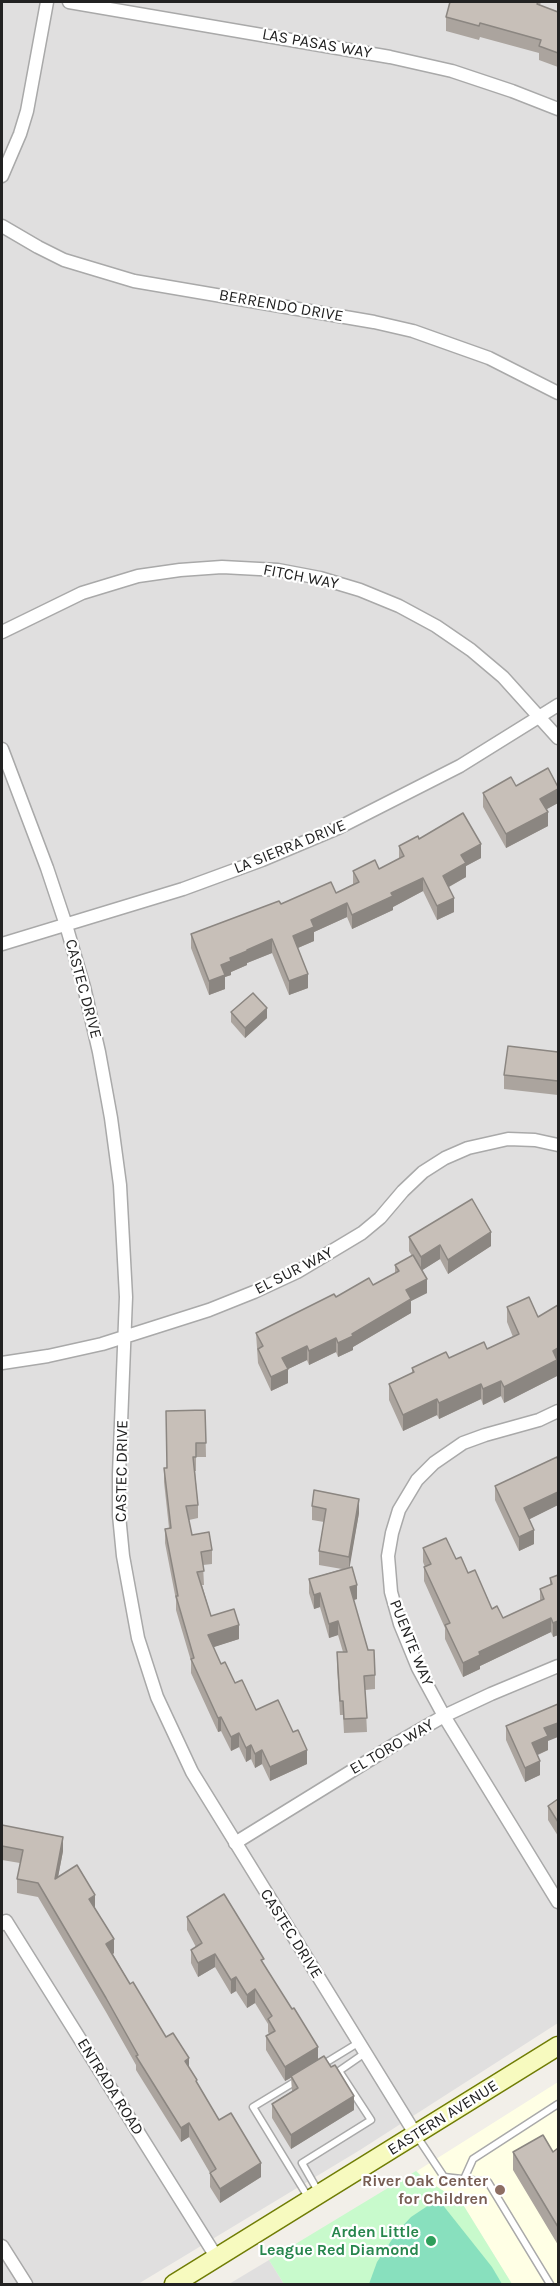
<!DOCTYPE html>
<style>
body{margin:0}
#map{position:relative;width:560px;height:2286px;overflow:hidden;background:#f2efe9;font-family:Karla,sans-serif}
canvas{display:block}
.frame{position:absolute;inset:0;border:3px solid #222;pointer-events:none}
</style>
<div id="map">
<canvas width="560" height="2286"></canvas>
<div class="frame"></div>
</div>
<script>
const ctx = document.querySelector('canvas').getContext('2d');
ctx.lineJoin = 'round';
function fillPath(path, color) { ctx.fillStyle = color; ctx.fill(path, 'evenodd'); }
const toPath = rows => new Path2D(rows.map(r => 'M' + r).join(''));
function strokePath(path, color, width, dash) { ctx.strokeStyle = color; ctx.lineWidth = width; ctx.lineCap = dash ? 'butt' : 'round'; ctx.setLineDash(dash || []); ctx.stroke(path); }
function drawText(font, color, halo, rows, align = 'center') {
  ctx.font = font + ' Karla,sans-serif'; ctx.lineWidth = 4.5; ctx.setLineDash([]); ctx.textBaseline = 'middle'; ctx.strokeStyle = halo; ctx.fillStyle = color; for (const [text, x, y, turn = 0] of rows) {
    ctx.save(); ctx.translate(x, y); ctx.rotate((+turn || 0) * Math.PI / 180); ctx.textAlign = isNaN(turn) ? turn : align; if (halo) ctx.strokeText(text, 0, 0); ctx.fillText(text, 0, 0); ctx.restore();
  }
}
const residential = toPath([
 [2,2,558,2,558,2023,360,2150,138,2284,2,2284],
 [269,2260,284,2284,229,2284]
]);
const education = toPath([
 [558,2082,558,2284,512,2284,462,2203,422,2177,417,2171]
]);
const park = toPath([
 [416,2171,422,2177,462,2203,512,2284,284,2284,269,2260]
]);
const pitch = toPath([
 [438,2199,492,2267,502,2284,369,2284,377,2262,397,2232,411,2217]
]);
const lane = toPath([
 [322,2065,358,2043],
 [296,2081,253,2107,308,2197],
 [416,2135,444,2177,488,2182,550,2284],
 [464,2179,473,2159,558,2104],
 [318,2191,302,2163,371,2120,339,2071,365,2053]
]);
const street = toPath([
 [69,2,390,57,452,71,512,91,558,109],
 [2,176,20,134,27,111,47,2],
 [2,226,38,247,64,260,134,281,374,322,413,331,489,358,558,393],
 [2,632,82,593,138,576,180,570,222,567,278,570,320,578,360,590,399,606,436,626,471,650,503,677,558,738],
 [2,749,47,868,66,925,84,987,99,1052,111,1118,120,1185,126,1297,119,1474,119,1515,123,1556,138,1638,157,1697,192,1772,416,2135],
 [2,944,183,889,262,860,338,828,460,766,558,705],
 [2,1363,48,1356,102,1344,209,1310,254,1292,297,1272,362,1233,380,1218,403,1191,423,1172,445,1158,468,1148,508,1139,535,1140,558,1145],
 [558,1411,539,1420,485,1435,463,1443,434,1463,417,1480,399,1510,392,1533,388,1556,391,1592,400,1624,418,1668,444,1716,558,1902],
 [235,1843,397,1743,444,1716,491,1694,558,1666],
 [2,1924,6,1921,217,2258],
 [2,2246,26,2284]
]);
const secondary = toPath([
 [174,2284,558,2046]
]);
const wall = toPath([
 [541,2,540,5,558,12,558,67,539,60,539,53,480,37,479,40,446,31,446,17],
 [516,786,558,787,558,803,546,809,548,826,506,848,483,807,483,793],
 [419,839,481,858,466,866,466,877,449,887,454,912,437,920,423,891,393,907,393,910,352,929,347,917,314,932,314,941,298,948,308,988,289,995,272,953,247,963,247,965,231,972,231,975,225,977,225,989,209,995,191,948,191,934,281,904,336,893,353,884,353,871,379,869,399,859,399,846],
 [558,839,558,856,557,854,557,840],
 [231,1012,267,1018,245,1038,231,1022],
 [558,1052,558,1095,504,1089,504,1075],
 [409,1237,491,1246,448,1274,440,1259,422,1270,427,1293,411,1301,411,1313,353,1347,353,1350,338,1357,336,1352,309,1365,307,1360,288,1369,288,1383,271,1391,258,1363,256,1333,336,1297,373,1285,395,1273,395,1265,412,1256,409,1251],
 [507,1307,557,1365,557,1376,504,1403,501,1396,483,1405,481,1399,439,1419,437,1415,403,1431,389,1400,389,1384,412,1373,412,1368,487,1349,513,1337,507,1322],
 [205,1410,206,1457,196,1457,196,1471,195,1471,198,1505,198,1518,189,1520,192,1535,212,1550,212,1564,203,1565,204,1585,202,1585,211,1616,239,1639,213,1647,221,1664,256,1710,307,1764,270,1781,262,1764,255,1768,251,1759,246,1762,239,1747,231,1751,221,1731,218,1732,191,1673,191,1661,176,1610,176,1600,165,1543,165,1529,169,1528,164,1482,164,1468,166,1468],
 [495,1486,558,1505,529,1519,534,1544,519,1551,495,1500],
 [312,1506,359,1513,349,1567,357,1599,353,1600,375,1675,375,1689,365,1690,367,1732,344,1733,343,1715,340,1715,337,1666,337,1652,343,1652,338,1635,329,1638,320,1607,314,1609,309,1593,309,1579,342,1569,319,1565,319,1551,324,1522,312,1520],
 [423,1548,456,1559,468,1573,492,1609,503,1618,540,1601,540,1589,550,1585,550,1578,558,1575,558,1635,553,1637,551,1632,480,1666,480,1669,463,1677,445,1639,445,1628,424,1581,424,1567,425,1567,423,1562],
 [506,1726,548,1741,548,1750,538,1755,540,1775,525,1782,506,1740],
 [558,1799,558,1836,548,1820,548,1806],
 [2,1825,63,1851,58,1877,95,1909,114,1953,113,1954,130,1984,166,2037,189,2068,197,2083,219,2120,261,2177,220,2203,210,2187,210,2173,189,2137,181,2142,136,2070,136,2065,106,2012,38,1897,17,1893,17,1879,20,1863,2,1860],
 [187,1917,264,1965,318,2059,354,2110,291,2149,272,2118,272,2104,292,2091,291,2078,285,2081,266,2050,266,2036,269,2034,268,2032,268,2024,255,2003,247,2008,236,1991,231,1994,215,1967,198,1977,191,1963,191,1950,196,1947,187,1930],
 [558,2148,558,2245,513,2170,513,2152,553,2152]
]);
const shadedWall = toPath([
 [558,789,558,803,540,813,540,799],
 [548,812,548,826,506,848,506,834],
 [481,844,481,858,466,866,466,877,443,890,443,876,461,855],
 [423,878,423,891,393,907,393,910,352,929,352,915,391,893],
 [454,898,454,912,437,920,437,906],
 [347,903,347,917,314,932,314,941,293,950,293,936,311,920],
 [272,939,272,953,247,963,247,965,231,972,231,975,225,977,225,989,209,995,209,981,221,965,230,958,247,950],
 [308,974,308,988,289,995,289,981],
 [267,1008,267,1018,245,1038,245,1028],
 [491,1232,491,1246,448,1274,448,1260],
 [440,1245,440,1259,421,1271,421,1257],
 [427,1279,427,1293,411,1301,411,1313,353,1347,353,1350,338,1357,338,1343,352,1334,406,1290],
 [336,1338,336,1352,309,1365,309,1351],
 [307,1346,307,1360,282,1372,282,1358],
 [558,1348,558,1363,557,1365,557,1376,504,1403,504,1387],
 [288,1369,288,1383,271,1391,271,1377],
 [501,1381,501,1396,483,1405,483,1389],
 [481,1384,481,1399,439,1419,439,1403],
 [437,1399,437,1415,403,1431,403,1415],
 [558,1492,558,1505,524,1522,524,1508],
 [359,1499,359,1513,349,1571,349,1557],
 [534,1530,534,1544,519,1551,519,1537],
 [357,1585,357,1599,350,1601,350,1587],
 [320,1593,320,1607,314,1609,314,1595],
 [551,1618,551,1632,480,1666,480,1669,463,1677,463,1663,479,1652],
 [338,1621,338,1635,329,1638,329,1624],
 [558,1621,558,1635,553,1637,553,1623],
 [239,1625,239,1639,208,1649,208,1635],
 [221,1717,221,1731,218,1732,218,1718],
 [558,1723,558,1737,548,1741,548,1750,532,1757,532,1743,544,1728],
 [239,1733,239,1747,231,1751,231,1737],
 [251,1745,251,1759,246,1762,246,1748],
 [262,1750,262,1764,255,1768,255,1754],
 [307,1750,307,1764,270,1781,270,1767],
 [540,1761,540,1775,525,1782,525,1768],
 [63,1837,63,1851,55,1893,55,1879],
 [95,1895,95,1909,89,1899],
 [114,1939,114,1953,106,1958,106,1944],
 [215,1954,215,1967,198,1977,198,1963],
 [236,1977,236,1991,231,1994,231,1980],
 [255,1989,255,2003,247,2008,247,1995],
 [318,2047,318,2061,285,2081,285,2067],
 [189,2058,189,2072,185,2061],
 [354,2096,354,2110,291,2149,291,2135],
 [189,2123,189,2137,181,2142,181,2128],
 [261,2163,261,2177,220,2203,220,2189]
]);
const building = toPath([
 [450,2,538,2,537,4,558,12,558,53,539,46,541,40,480,23,479,26,446,17,450,2],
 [548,768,558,787,558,789,540,799,548,812,506,834,483,793,511,777,516,786,548,768],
 [463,813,481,844,461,855,466,863,443,876,454,898,437,906,423,878,391,893,393,896,352,915,347,903,311,920,314,927,293,936,308,974,289,981,272,939,247,950,247,951,230,958,231,961,221,965,225,975,209,981,191,934,279,901,281,904,331,882,336,893,359,882,353,871,375,860,379,869,404,856,399,846,418,836,419,839,463,813],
 [253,993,267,1008,245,1028,231,1012,253,993],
 [508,1046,558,1052,558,1081,504,1075,508,1046],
 [472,1199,491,1232,448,1260,440,1245,421,1257,409,1237,472,1199],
 [413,1255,427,1279,406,1290,411,1299,352,1334,353,1336,338,1343,336,1338,309,1351,307,1346,282,1358,288,1369,271,1377,258,1349,263,1346,256,1333,334,1294,336,1297,369,1278,373,1285,399,1271,395,1265,413,1255],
 [529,1297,538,1317,558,1305,558,1348,553,1351,557,1360,504,1387,501,1381,483,1389,481,1384,439,1403,437,1399,403,1415,389,1384,414,1372,412,1368,446,1352,449,1358,484,1342,487,1349,519,1334,507,1307,529,1297],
 [205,1410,206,1443,196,1443,196,1457,193,1457,198,1505,186,1506,192,1535,209,1532,212,1550,201,1552,204,1571,197,1572,211,1616,234,1609,239,1625,208,1635,221,1664,225,1662,235,1683,242,1680,256,1710,278,1700,293,1732,298,1730,307,1750,270,1767,262,1750,255,1754,251,1745,246,1748,239,1733,231,1737,221,1717,218,1718,191,1659,194,1658,176,1596,178,1596,165,1529,171,1528,164,1468,167,1468,166,1411,205,1410],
 [557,1457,558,1460,558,1492,524,1508,534,1530,519,1537,495,1486,557,1457],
 [314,1490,359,1499,349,1557,319,1551,326,1509,312,1506,314,1490],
 [446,1538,456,1559,461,1557,468,1573,475,1570,492,1609,497,1606,503,1618,544,1599,540,1589,552,1584,550,1578,558,1575,558,1621,553,1623,551,1618,479,1652,480,1655,463,1663,445,1625,450,1623,424,1567,431,1564,423,1548,446,1538],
 [352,1567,357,1585,350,1587,368,1650,374,1650,375,1675,364,1676,367,1718,344,1719,343,1701,340,1701,337,1652,347,1652,338,1621,329,1624,320,1593,314,1595,309,1579,352,1567],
 [558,1704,558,1723,544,1728,548,1736,532,1743,540,1761,525,1768,506,1726,558,1704],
 [558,1799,558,1822,548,1806,558,1799],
 [2,1825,63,1837,55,1879,77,1865,95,1895,89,1899,114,1939,106,1944,130,1984,133,1982,166,2037,173,2033,189,2058,185,2061,197,2080,196,2081,219,2120,231,2113,261,2163,220,2189,210,2173,216,2169,189,2123,181,2128,136,2056,138,2055,106,1998,38,1883,17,1879,23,1850,2,1846,2,1825],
 [224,1894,264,1959,261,1960,292,2009,294,2008,318,2047,285,2067,266,2036,275,2031,268,2019,272,2016,255,1989,247,1995,236,1977,231,1980,215,1954,198,1963,191,1950,202,1943,187,1917,224,1894],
 [324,2056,331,2067,335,2065,354,2096,291,2135,272,2104,298,2088,291,2076,324,2056],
 [543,2135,553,2152,558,2148,558,2227,513,2152,543,2135]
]);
const markers = [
 [500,2190,6,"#8d6e63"],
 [431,2241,6,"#2e9e5b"]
];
const streetNames = [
 ["LAS PASAS WAY",317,44,10],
 ["BERRENDO DRIVE",281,306,10],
 ["FITCH WAY",301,577,11],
 ["LA SIERRA DRIVE",290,847,-22],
 ["CASTEC DRIVE",83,989,75],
 ["EL SUR WAY",294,1271,-27],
 ["CASTEC DRIVE",122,1471,-89],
 ["PUENTE WAY",411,1643,68],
 ["EL TORO WAY",392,1747,-30],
 ["CASTEC DRIVE",291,1934,58],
 ["ENTRADA ROAD",110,2087,58],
 ["EASTERN AVENUE",443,2118,-32]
];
const educationNames = [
 ["River Oak Center",488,2181],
 ["for Children",488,2199]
];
const leisureNames = [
 ["Arden Little",419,2232],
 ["League Red Diamond",419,2250]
];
fillPath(residential, '#e0dfdf');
fillPath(education, '#ffffe5');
fillPath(park, '#c8facc');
fillPath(pitch, '#88e0be');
strokePath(lane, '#a9a9a9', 9);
strokePath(street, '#a9a9a9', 15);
strokePath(secondary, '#707d05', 21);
strokePath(lane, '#fff', 6);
strokePath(street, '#fff', 12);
strokePath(secondary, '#f7fabf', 18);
fillPath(wall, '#aba49e');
fillPath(shadedWall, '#8b8681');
fillPath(building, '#c7bfb8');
strokePath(building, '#8b8681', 1.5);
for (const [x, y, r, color] of markers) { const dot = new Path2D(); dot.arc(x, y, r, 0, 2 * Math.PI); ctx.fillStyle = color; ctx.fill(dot); strokePath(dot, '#fff', 2); }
drawText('16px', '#222', '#fff', streetNames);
drawText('bold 16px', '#785e54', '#fff', educationNames, 'right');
drawText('bold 16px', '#27864d', '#fff', leisureNames, 'right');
</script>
